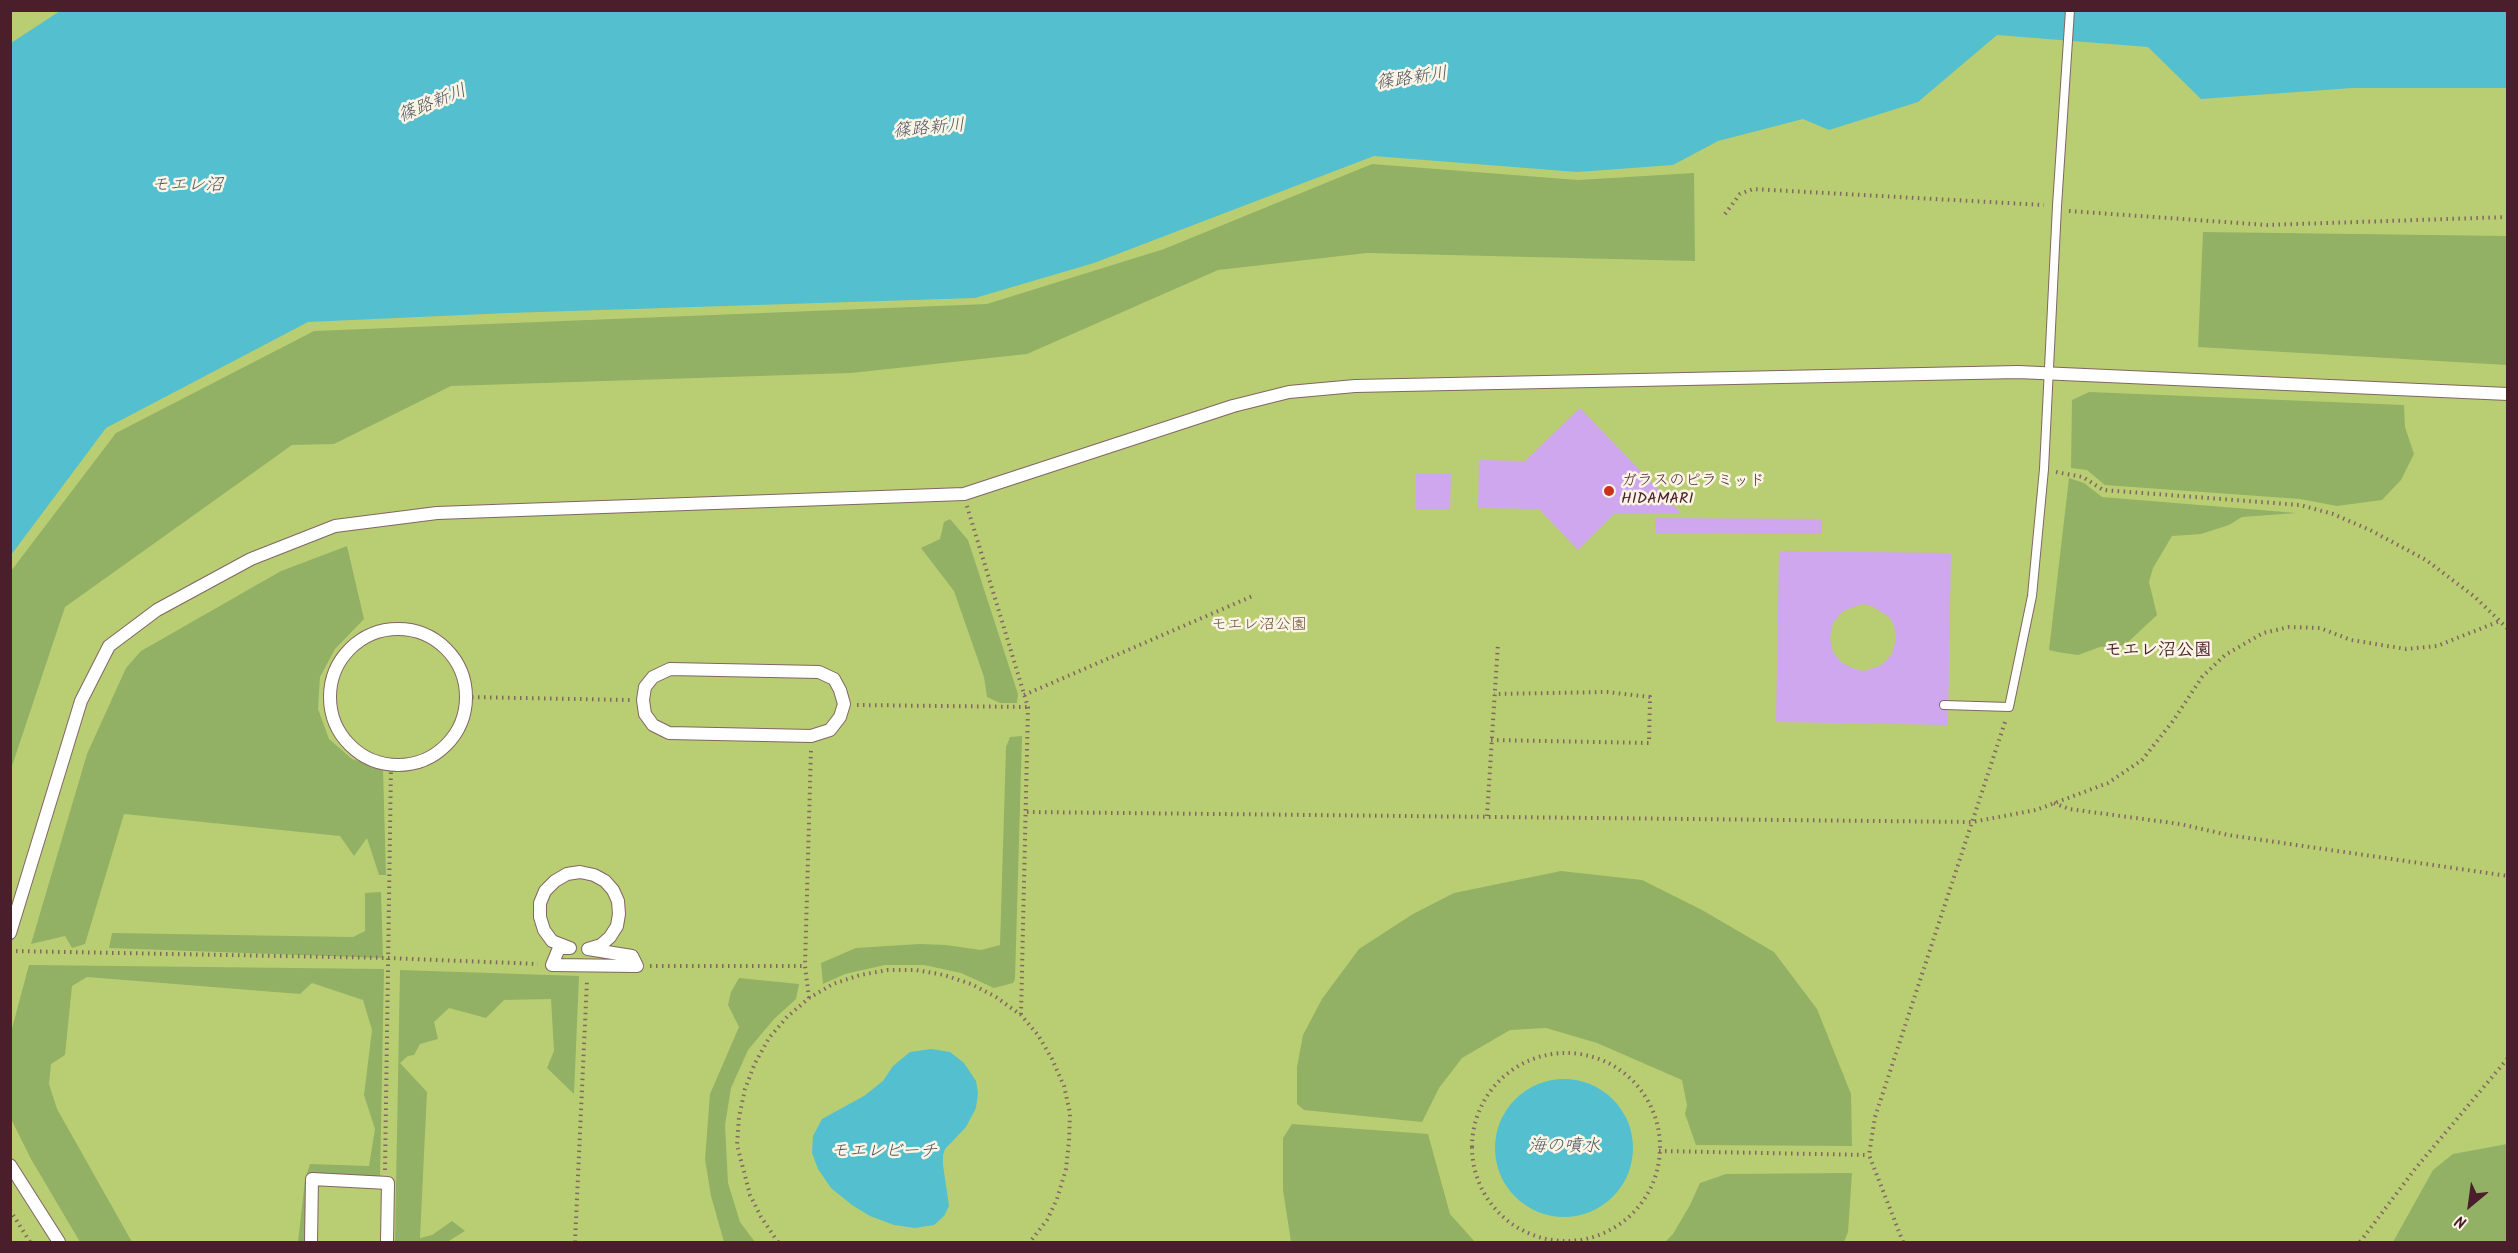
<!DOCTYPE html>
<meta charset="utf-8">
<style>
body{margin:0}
#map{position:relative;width:2518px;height:1253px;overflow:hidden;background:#eee7c9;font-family:Kalam,sans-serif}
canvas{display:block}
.frame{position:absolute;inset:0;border:12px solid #4a1f2b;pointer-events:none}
.north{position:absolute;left:2440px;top:1175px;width:60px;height:60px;-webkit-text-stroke:4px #fcf5e5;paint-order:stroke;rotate:209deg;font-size:16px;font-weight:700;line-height:24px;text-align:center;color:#4a1f2b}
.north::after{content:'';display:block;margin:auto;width:21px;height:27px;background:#4a1f2b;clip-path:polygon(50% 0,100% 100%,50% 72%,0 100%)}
</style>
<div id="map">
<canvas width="2518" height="1253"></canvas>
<div class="frame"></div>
<div class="north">N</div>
</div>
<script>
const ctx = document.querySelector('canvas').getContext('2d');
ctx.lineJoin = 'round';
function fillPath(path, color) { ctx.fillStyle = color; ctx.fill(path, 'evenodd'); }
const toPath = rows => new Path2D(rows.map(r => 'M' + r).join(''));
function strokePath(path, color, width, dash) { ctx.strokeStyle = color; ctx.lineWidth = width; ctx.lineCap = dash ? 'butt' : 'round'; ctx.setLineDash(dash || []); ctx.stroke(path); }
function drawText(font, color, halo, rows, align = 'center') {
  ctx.font = font + ' Kalam,"Klee One",sans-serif'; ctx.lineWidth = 5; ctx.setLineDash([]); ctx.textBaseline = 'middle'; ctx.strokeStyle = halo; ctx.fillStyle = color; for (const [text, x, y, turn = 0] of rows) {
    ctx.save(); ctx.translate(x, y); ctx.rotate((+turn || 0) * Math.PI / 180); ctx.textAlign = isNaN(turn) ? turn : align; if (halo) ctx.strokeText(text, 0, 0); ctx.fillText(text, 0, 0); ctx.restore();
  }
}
const green = toPath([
 [10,11,2507,11,2507,1242,11,1242]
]);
const forest = toPath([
 [1372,164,1578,180,1694,173,1695,261,1367,253,1218,270,1027,354,851,373,451,386,334,444,292,445,65,607,11,769,11,571,116,433,314,331,987,304,1164,249],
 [2203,232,2507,236,2507,365,2198,347],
 [2089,392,2404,405,2405,427,2414,454,2401,480,2382,500,2337,506,2300,499,2105,485,2087,470,2071,468,2072,400],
 [2069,478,2084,483,2102,497,2297,513,2242,517,2229,525,2201,534,2172,536,2153,568,2149,582,2157,615,2125,645,2100,647,2078,655,2057,652,2049,650],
 [950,519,968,540,1018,694,1017,703,1000,703,987,697,984,677,954,591,921,548,940,539,944,522],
 [347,546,364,619,335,649,320,677,318,709,329,739,352,759,383,769,386,875,379,875,367,838,354,856,340,836,124,814,85,944,72,948,65,936,31,944,87,754,126,668,141,651,281,571],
 [1022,736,1015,979,1013,983,994,988,961,973,924,965,885,965,845,974,823,984,821,963,856,948,919,944,946,945,981,950,1000,945,1006,747,1010,737],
 [1561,871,1642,880,1702,910,1774,952,1817,1009,1851,1094,1852,1146,1696,1145,1685,1114,1687,1105,1682,1080,1597,1043,1546,1028,1510,1030,1462,1058,1439,1088,1422,1122,1304,1110,1297,1104,1297,1067,1303,1035,1322,999,1359,949,1413,914,1454,893],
 [381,892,383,958,109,948,112,933,353,937,365,931,365,893],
 [29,965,384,969,380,1179,309,1176,306,1242,298,1242,305,1180,310,1164,369,1166,375,1129,364,1095,372,1030,363,1000,312,983,300,994,87,977,72,986,65,1055,51,1064,49,1084,57,1109,132,1242,80,1242,31,1159,11,1119,11,1032],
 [400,970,579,976,574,1094,547,1068,554,1051,551,999,504,1000,486,1018,449,1008,434,1022,438,1039,420,1044,414,1055,408,1056,400,1063,427,1092,420,1238,432,1235,452,1221,465,1231,447,1242,395,1242],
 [739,978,799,984,796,999,774,1019,748,1050,731,1088,725,1125,728,1183,740,1222,755,1242,724,1242,711,1196,705,1159,710,1094,739,1027,728,1005,731,992],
 [1292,1124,1428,1134,1450,1214,1475,1242,1291,1242,1283,1190,1283,1138],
 [2507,1144,2507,1242,2393,1242,2433,1170,2453,1154],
 [1852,1173,1848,1232,1844,1242,1665,1242,1673,1234,1690,1205,1700,1183,1726,1174]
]);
const water = toPath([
 [60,11,2507,11,2507,88,2352,88,2201,99,2148,47,1997,35,1918,102,1829,130,1803,119,1718,141,1673,165,1577,172,1374,156,1094,263,975,298,508,313,308,322,106,428,11,555,11,43],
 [931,1049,950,1052,964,1063,976,1081,978,1093,976,1108,966,1127,945,1149,943,1155,943,1165,949,1206,944,1216,934,1225,915,1228,894,1225,870,1216,852,1205,831,1188,818,1169,812,1153,813,1136,822,1119,864,1096,883,1081,893,1066,910,1052],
 '1495 1148a69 69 0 1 1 138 0a69 69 0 1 1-138 0Z'
]);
const building = toPath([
 [1580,408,1681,513,1615,513,1578,550,1539,509,1478,508,1479,460,1525,461],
 [1416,474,1451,474,1450,509,1416,509],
 [1655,518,1822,519,1822,534,1655,533],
 [1779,551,1951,553,1948,725,1776,722],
 [1862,604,1872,606,1889,617,1894,625,1896,638,1892,654,1882,665,1864,671,1855,669,1842,663,1833,652,1830,638,1833,623,1843,611]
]);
const path = toPath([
 [2069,211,2267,225,2508,217],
 [1725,214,1740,194,1753,189,2044,205],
 [2056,472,2083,477,2103,490,2300,505,2333,514,2370,530,2426,560,2475,597,2508,629],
 [967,506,1028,707,1021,1015],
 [1024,695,1255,595],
 [466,697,630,700],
 [857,705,1028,707],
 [1491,740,1649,743,1650,697,1607,692,1494,694],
 [2054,803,2069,809,2180,824,2228,835,2508,876],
 [1027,812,1972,822,2036,810,2108,783,2142,760,2173,721,2202,677,2225,655,2263,633,2289,627,2320,628,2351,640,2406,649,2437,646,2500,621],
 [1487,816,1498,643],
 [10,951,388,958,538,964],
 [650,966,805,966],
 [809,998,805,966,811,749],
 '1472 1147a94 94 0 1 1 188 0a94 94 0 1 1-188 0Z',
 [1659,1151,1869,1155],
 [385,1170,391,765],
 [10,1210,30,1242],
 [575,1242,587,980],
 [778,1242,761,1217,750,1195,737,1145,739,1117,745,1089,755,1063,769,1038,787,1017,809,998,833,984,860,975,888,970,916,970,944,975,971,984,996,997,1021,1015,1038,1035,1052,1059,1064,1086,1070,1113,1069,1141,1066,1169,1057,1199,1047,1220,1030,1242],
 [1903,1242,1869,1155,1875,1117,2006,719],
 [2360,1242,2415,1169,2508,1058]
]);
const service = toPath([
 [1944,705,2009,707,2032,596,2044,469,2057,206,2070,10]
]);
const pedestrian = toPath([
 '330 697a68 68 0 1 1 136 0a68 68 0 1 1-136 0Z',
 [670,669,819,672,834,679,840,690,844,704,840,717,830,730,811,736,669,733,653,725,645,714,643,700,645,687,653,677,670,669],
 [580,872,594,875,605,881,613,890,618,901,619,914,617,926,610,937,601,945,588,949,632,956,637,966,552,965,559,948,570,948,552,941,544,930,540,917,540,903,545,891,555,881,567,874,580,872],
 [10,933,81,701,109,646,157,610,251,559,335,526,437,513,964,494,1233,406,1289,392,1355,386,2018,372,2508,394],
 [10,1165,59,1242],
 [311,1242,312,1179,388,1183,387,1242]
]);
const markers = [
 [1609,491,6,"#c8321e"]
];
const poiNames = [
 ["ガラスのピラミッド",1621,482],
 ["HIDAMARI",1621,500]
];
const parkNames = [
 ["モエレ沼公園",1259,626]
];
const waterNames = [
 ["篠路新川",1412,80,-8],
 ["篠路新川",433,105,-22],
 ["篠路新川",929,130,-5],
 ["モエレ沼",187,187],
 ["海の噴水",1564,1148],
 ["モエレビーチ",884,1153]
];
const neighbourhoodNames = [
 ["モエレ沼公園",2158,652]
];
fillPath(green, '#b9ce73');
fillPath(forest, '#92b165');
fillPath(water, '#54bfce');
fillPath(building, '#cea7ee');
strokePath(service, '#836562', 10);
strokePath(pedestrian, '#836562', 14);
strokePath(path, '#836562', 4, [1.5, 4.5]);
strokePath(service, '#fff', 8);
strokePath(pedestrian, '#fff', 12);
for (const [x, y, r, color] of markers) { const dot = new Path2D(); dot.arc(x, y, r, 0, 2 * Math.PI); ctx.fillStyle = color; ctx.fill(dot); strokePath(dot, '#fcf5e5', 2); }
drawText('16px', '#4a1f2b', '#fcf5e5', poiNames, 'left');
drawText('16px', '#6b5441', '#fcf5e5', parkNames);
drawText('italic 18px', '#4e5764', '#fcf5e5', waterNames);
drawText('bold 18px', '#4a1f2b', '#fcf5e5', neighbourhoodNames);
</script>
